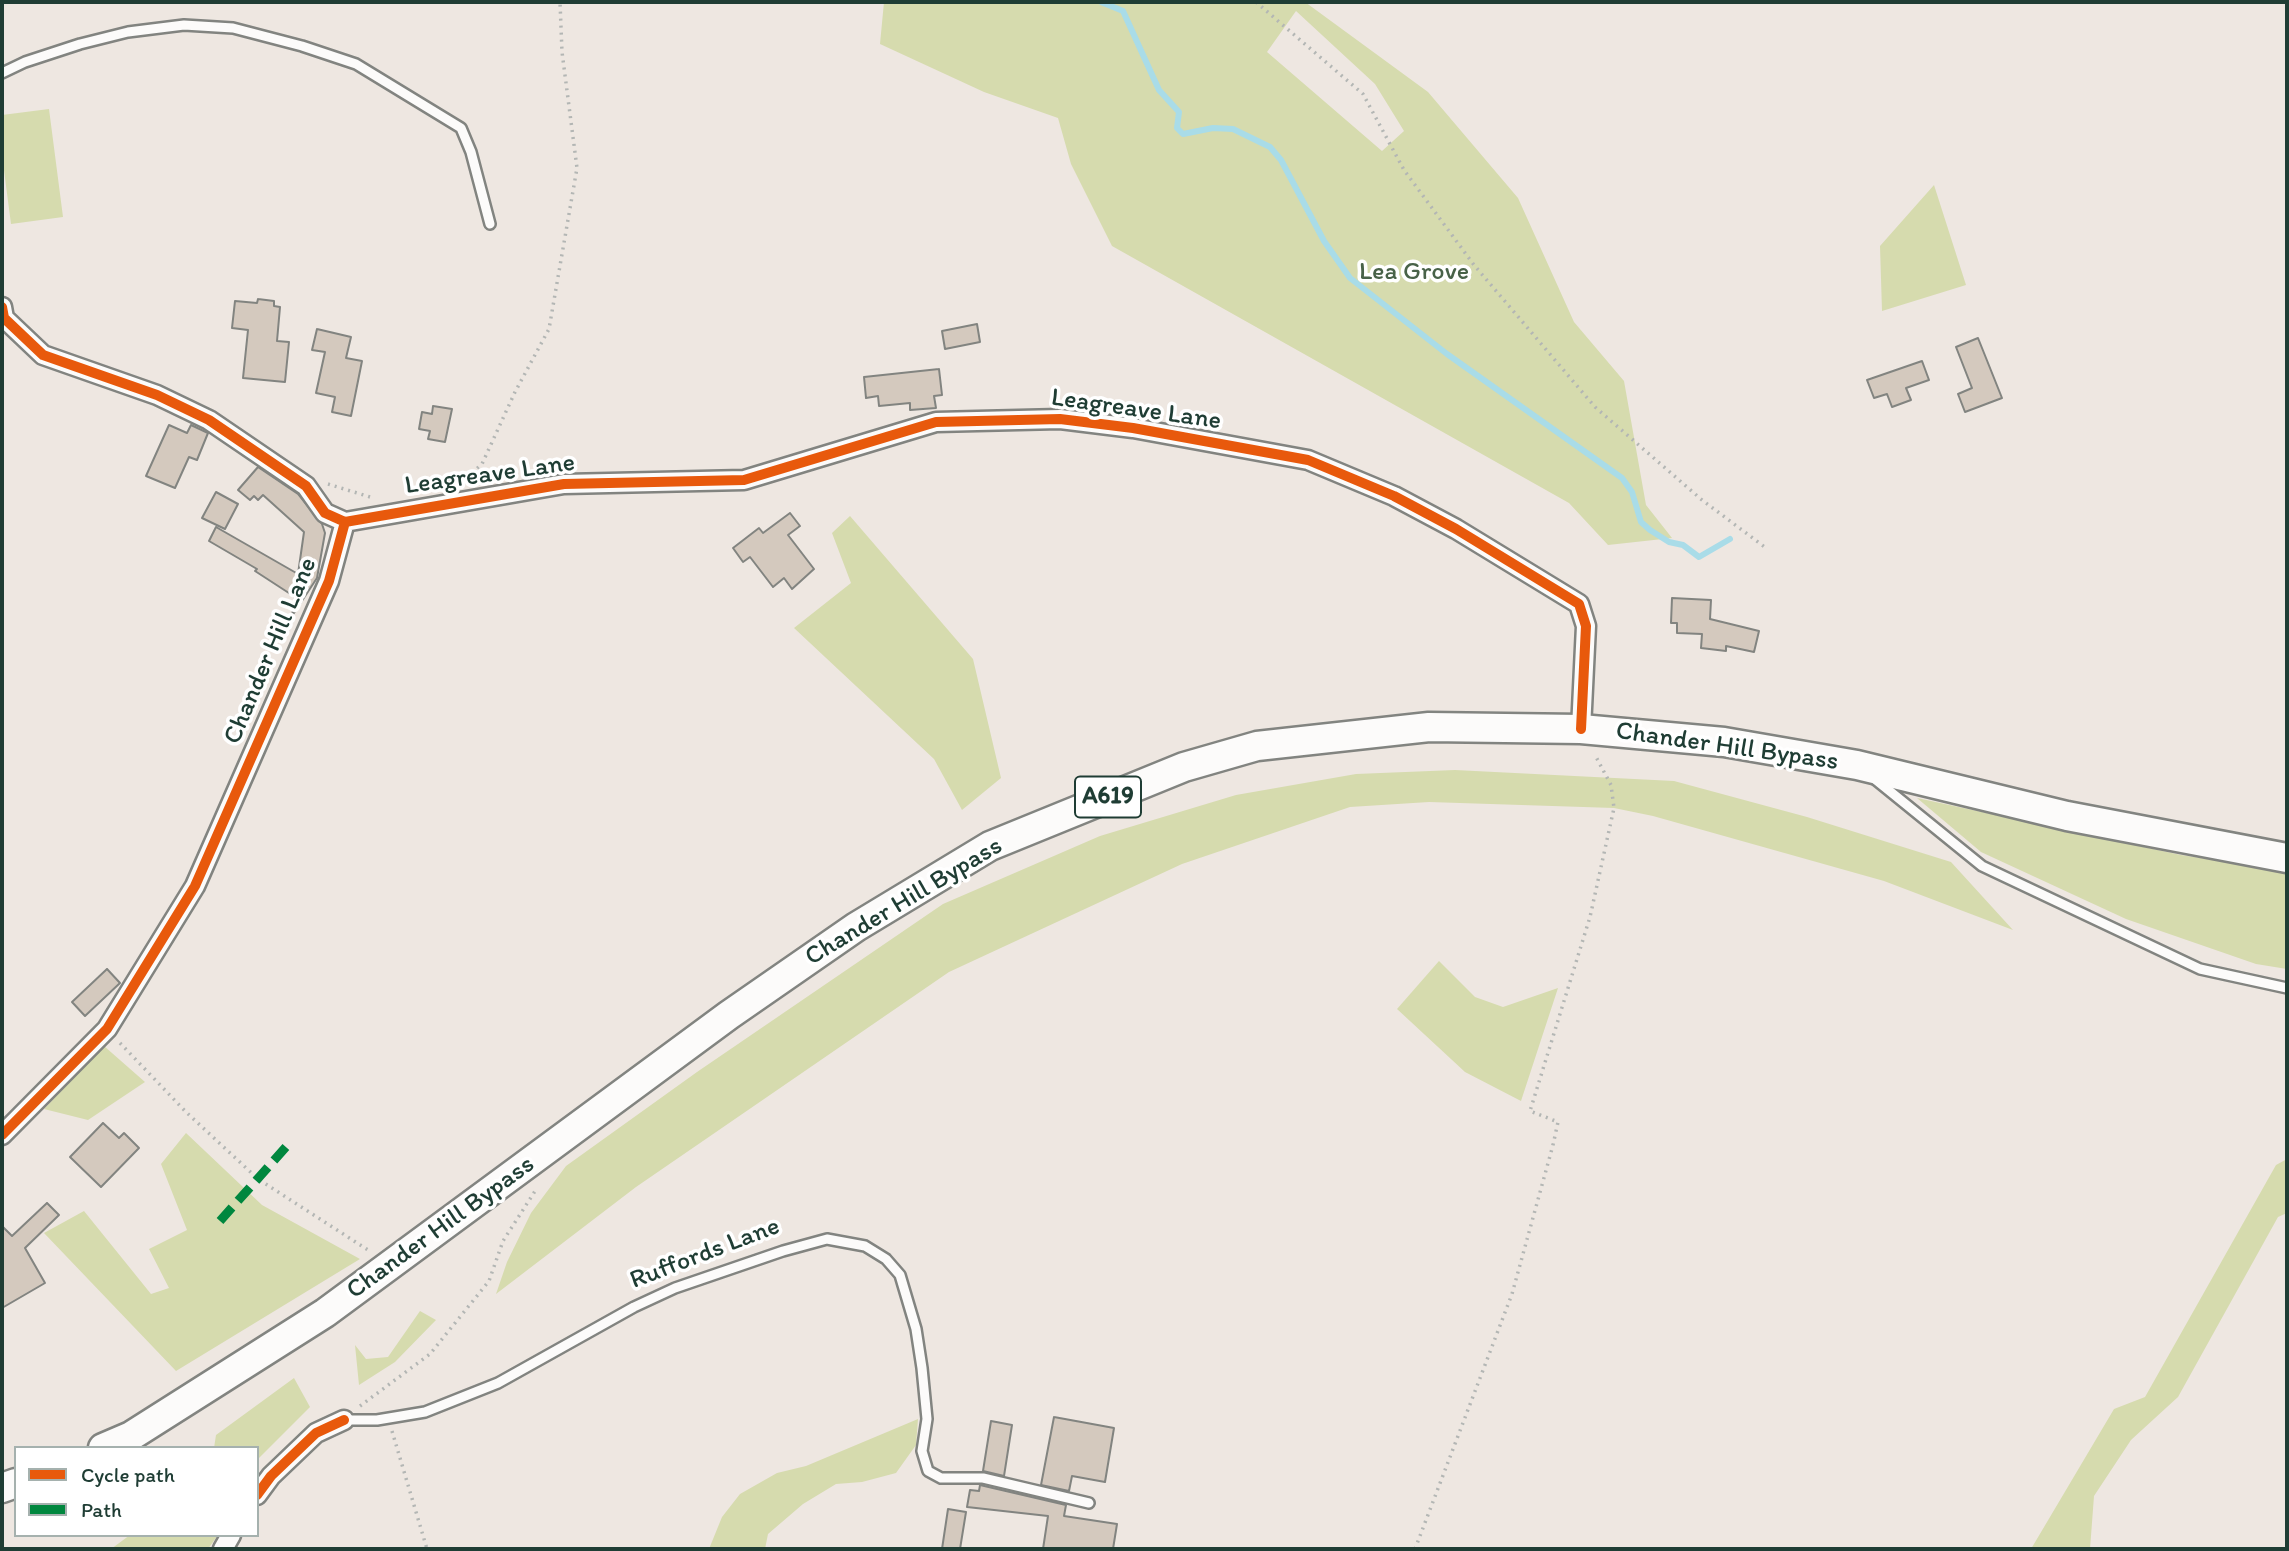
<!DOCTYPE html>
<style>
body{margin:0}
#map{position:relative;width:2289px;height:1551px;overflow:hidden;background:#eee7e1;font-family:Itim,sans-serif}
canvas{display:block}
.frame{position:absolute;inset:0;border:4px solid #1f3d34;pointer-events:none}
.legend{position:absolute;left:14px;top:1446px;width:245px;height:91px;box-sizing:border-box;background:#fff;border:2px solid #a5b1ae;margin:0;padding:9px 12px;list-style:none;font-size:21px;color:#1f3d34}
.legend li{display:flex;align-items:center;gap:14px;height:35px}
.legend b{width:35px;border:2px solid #a5b1ae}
</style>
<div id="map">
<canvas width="2289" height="1551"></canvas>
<div class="frame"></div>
<ul class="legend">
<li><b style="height:9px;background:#e8590c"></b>Cycle path</li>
<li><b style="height:9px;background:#00873e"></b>Path</li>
</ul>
</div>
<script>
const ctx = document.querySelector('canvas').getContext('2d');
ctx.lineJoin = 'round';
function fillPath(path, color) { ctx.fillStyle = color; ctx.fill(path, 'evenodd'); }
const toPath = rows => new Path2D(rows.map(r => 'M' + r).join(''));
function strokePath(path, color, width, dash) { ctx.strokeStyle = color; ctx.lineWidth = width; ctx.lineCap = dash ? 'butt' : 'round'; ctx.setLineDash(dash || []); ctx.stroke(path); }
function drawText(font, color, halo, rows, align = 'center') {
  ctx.font = font + ' Itim,sans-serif'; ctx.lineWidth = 7; ctx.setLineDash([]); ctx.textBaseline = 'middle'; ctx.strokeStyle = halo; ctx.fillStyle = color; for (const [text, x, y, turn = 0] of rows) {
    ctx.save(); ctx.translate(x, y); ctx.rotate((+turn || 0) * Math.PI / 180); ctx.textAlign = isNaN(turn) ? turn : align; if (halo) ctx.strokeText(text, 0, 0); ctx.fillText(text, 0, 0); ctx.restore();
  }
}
const green = toPath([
 [884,2,1305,2,1428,92,1518,198,1574,322,1624,381,1646,505,1672,538,1608,545,1569,503,1112,246,1071,164,1058,118,984,92,880,44],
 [1296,11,1375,84,1404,131,1382,151,1267,52],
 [49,109,63,217,11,224,2,155,2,115],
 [1934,185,1966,285,1882,311,1880,246],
 [850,516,973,659,1001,778,962,810,934,759,794,628,851,583,832,533],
 [1455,770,1674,781,1807,817,1951,862,2013,930,1884,881,1653,816,1614,808,1429,802,1350,807,1182,864,949,972,636,1187,496,1294,507,1262,531,1213,566,1166,697,1072,943,904,1100,836,1236,795,1356,774],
 [1917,798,2181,855,2287,871,2287,969,2256,964,2126,919,1981,852],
 [1439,961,1475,997,1503,1007,1558,988,1521,1101,1465,1072,1397,1009],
 [104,1046,145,1082,88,1120,44,1109],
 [186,1133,262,1205,360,1259,176,1371,44,1233,84,1211,151,1294,169,1288,149,1249,187,1230,161,1164],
 [2287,1159,2287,1213,2278,1217,2178,1397,2131,1440,2094,1496,2090,1549,2031,1549,2114,1409,2145,1397,2276,1165],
 [420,1311,436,1320,395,1362,359,1385,355,1345,366,1359,388,1357],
 [294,1378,310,1407,257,1460,257,1448,214,1448,216,1435],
 [918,1419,916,1445,896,1473,862,1482,836,1484,803,1504,768,1534,765,1549,709,1549,722,1517,740,1494,777,1473,806,1466],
 [130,1535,218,1535,208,1549,111,1549]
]);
const stream = toPath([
 [1101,2,1123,11,1159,90,1179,112,1177,128,1183,134,1213,128,1233,129,1270,147,1281,160,1324,241,1350,278,1447,354,1622,478,1632,492,1641,522,1650,530,1669,542,1683,545,1699,557,1730,539]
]);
const building = toPath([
 [258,299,274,301,274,306,280,307,277,341,289,342,285,382,243,378,248,330,232,328,235,301,257,303,258,299],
 [977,324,980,342,945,349,942,331,977,324],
 [317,329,351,337,346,358,362,361,351,416,332,412,335,397,316,393,325,352,312,350,317,329],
 [1978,338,2002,398,1965,412,1958,394,1972,388,1956,347,1978,338],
 [1922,361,1929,380,1906,388,1911,400,1892,407,1887,394,1874,398,1867,380,1922,361],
 [939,369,942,395,934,396,936,408,910,410,910,403,879,406,878,396,866,398,864,377,939,369],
 [433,406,452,409,445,442,428,439,430,431,419,429,422,412,432,414,433,406],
 [169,425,187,433,191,425,208,433,197,460,189,457,175,488,146,476,169,425],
 [258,467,298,494,322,524,325,533,317,578,292,616,295,597,255,571,257,569,209,541,216,527,298,574,304,532,263,495,258,500,254,496,250,500,238,490,258,467],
 [216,492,238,504,225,529,202,518,216,492],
 [790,513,800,526,788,535,814,569,792,589,784,578,773,587,750,557,743,562,733,548,759,528,763,533,790,513],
 [1672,598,1711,600,1710,619,1759,631,1754,652,1726,646,1726,651,1701,648,1702,634,1677,633,1677,623,1671,623,1672,598],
 [107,969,120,983,85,1016,72,1002,107,969],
 [103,1123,119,1138,124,1133,139,1148,101,1187,70,1157,103,1123],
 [47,1203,59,1215,25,1248,45,1283,2,1308,2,1226,12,1236,47,1203],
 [1054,1417,1114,1428,1105,1482,1072,1476,1069,1491,1041,1485,1054,1417],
 [991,1421,1012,1425,1004,1476,983,1471,991,1421],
 [980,1485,1066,1505,1064,1516,1117,1524,1113,1549,1043,1549,1048,1516,967,1507,970,1490,979,1491,980,1485],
 [948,1509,966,1512,960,1549,942,1549,948,1509]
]);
const path = toPath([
 [1256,2,1363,94,1404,170,1474,265,1595,407,1702,500,1766,548],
 [328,484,370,497],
 [433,485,464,480,482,464,515,392,549,329,577,168,562,52,560,2],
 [120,1043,186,1112,258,1179,368,1250],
 [360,1406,430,1354,489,1281,503,1241,537,1188],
 [392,1431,427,1549],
 [1415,1549,1512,1294,1553,1145,1558,1122,1530,1111,1590,917,1614,808,1611,785,1595,755]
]);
const service = toPath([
 [2,73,25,62,80,44,128,32,184,25,233,28,302,46,356,64,461,128,471,152,490,224],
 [1876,780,1982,866,2200,969,2287,988],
 [344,1420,377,1420,425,1412,498,1383,634,1307,675,1288,783,1251,827,1239,865,1246,886,1259,900,1275,916,1329,922,1368,927,1419,922,1451,928,1471,941,1478,983,1478,1089,1503]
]);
const minor = toPath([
 [2,307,4,318,43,355,157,395,209,420,306,486,325,513,345,522,329,581,195,886,107,1029,2,1135],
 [345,522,564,484,744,480,936,422,1060,419,1133,428,1308,460,1394,496,1456,529,1579,604,1586,626,1581,729],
 [257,1495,271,1476,316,1433,344,1420],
 [223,1549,231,1535]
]);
const trunk = toPath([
 [103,1448,131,1436,325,1313,729,1015,856,927,990,846,1184,767,1257,746,1429,727,1581,729,1724,742,1857,765,2067,816,2287,858],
 [2,1488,16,1483]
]);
const quiet = toPath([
 [220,1221,286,1147]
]);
const cycleway = toPath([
 [2,307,4,318,43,355,157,395,209,420,306,486,325,513,345,522,329,581,195,886,107,1029,2,1135],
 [345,522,564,484,744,480,936,422,1060,419,1133,428,1308,460,1394,496,1456,529,1579,604,1586,626,1581,729],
 [257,1495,271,1476,316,1433,344,1420]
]);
const shields = [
 [1108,797,66]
];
const shieldNames = [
 ["A619",1108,797]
];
const parkNames = [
 ["Lea Grove",1414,272]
];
const streetNames = [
 ["Leagreave Lane",1136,410,8],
 ["Leagreave Lane",490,475,-8],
 ["Chander Hill Lane",271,651,-67],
 ["Chander Hill Bypass",1727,747,8],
 ["Chander Hill Bypass",904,902,-31],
 ["Chander Hill Bypass",441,1228,-36],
 ["Ruffords Lane",705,1254,-21]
];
fillPath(green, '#d6dbae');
strokePath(stream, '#a9dce8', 6);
fillPath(building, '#d4c9be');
strokePath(building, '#828480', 2);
strokePath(service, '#828480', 14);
strokePath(minor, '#828480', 23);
strokePath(trunk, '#828480', 33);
strokePath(path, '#b3b6b4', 3.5, [2, 5]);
strokePath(service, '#fcfbfa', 9);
strokePath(minor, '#fcfbfa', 18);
strokePath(trunk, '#fcfbfa', 28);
strokePath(quiet, '#00873e', 9, [18, 9]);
strokePath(cycleway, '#e8590c', 10);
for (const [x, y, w] of shields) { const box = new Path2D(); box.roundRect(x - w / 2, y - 20.5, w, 41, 5); ctx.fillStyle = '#fff'; ctx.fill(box); strokePath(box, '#1f3d34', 2); }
drawText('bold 24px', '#1f3d34', null, shieldNames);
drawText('26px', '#486248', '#fff', parkNames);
drawText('26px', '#1f3d34', '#fff', streetNames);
</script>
